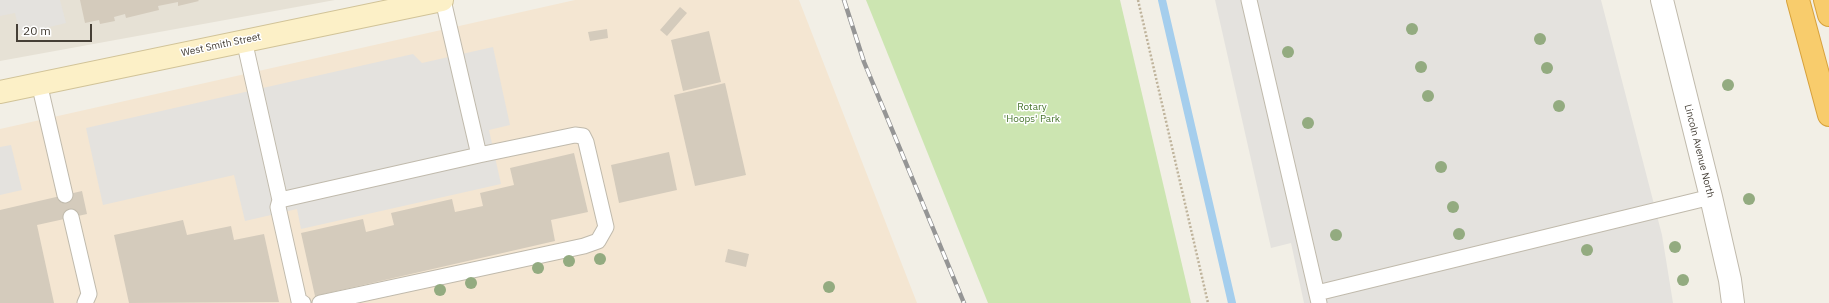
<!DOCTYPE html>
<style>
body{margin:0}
#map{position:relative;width:1829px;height:303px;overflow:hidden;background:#f2efe6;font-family:"IBM Plex Sans",sans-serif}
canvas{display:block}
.scale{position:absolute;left:16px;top:24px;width:76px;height:18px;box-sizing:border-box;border:2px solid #453f36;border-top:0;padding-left:5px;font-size:12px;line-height:14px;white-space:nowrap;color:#453f36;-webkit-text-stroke:3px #fff;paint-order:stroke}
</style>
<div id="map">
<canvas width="1829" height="303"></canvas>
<div class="scale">20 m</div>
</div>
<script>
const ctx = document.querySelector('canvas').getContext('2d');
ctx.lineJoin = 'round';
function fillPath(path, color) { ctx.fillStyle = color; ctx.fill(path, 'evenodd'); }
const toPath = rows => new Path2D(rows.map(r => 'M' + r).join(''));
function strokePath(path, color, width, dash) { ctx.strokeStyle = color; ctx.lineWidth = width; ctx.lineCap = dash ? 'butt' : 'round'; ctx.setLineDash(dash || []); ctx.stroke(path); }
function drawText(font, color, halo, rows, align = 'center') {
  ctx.font = font + ' "IBM Plex Sans",sans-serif'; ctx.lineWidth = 3; ctx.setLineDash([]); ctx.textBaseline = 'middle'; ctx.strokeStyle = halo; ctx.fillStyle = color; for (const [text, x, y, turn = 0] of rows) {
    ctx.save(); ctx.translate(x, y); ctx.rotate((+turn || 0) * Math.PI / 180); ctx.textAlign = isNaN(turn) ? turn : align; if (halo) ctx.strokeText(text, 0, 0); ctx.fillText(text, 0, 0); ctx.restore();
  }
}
const residential = toPath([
 [0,0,335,0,0,61]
]);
const commercial = toPath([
 [575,0,799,0,917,303,0,303,0,129]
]);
const green = toPath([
 [866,0,1120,0,1191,303,988,303]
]);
const parking = toPath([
 [0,0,60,0,66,23,20,34,15,13,0,16],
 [1215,0,1601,0,1662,235,1673,303,1304,303,1291,243,1271,248],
 [493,47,510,125,489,130,501,184,301,229,297,209,245,221,234,175,103,205,86,128,413,54,422,63],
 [11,145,22,190,0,195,0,147]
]);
const stream = toPath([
 [1162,0,1232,303]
]);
const building = toPath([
 [80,0,198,0,199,1,178,6,178,2,158,6,159,10,126,18,125,14,114,17,115,21,100,24,99,20,85,23],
 [680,7,687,13,667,36,660,30],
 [607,29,608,38,590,41,588,32],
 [709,31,721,82,683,91,671,40],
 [725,83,746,175,695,186,674,95],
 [669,152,677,190,619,203,611,165],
 [574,153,588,212,551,220,555,241,315,296,301,233,363,219,366,232,394,225,391,213,452,199,455,212,483,206,480,193,514,185,510,168],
 [82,191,87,214,37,225,54,303,0,303,0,210],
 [183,220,187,235,231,226,234,240,264,234,279,302,129,303,114,235],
 [728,249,749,254,746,267,725,262]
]);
const path = toPath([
 [1138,0,1208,303]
]);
const lane = toPath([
 [1249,0,1319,303],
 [244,40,280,200,479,155,443,0],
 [39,83,65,195],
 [280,200,278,207,299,301,303,303],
 [71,217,89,294,85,303],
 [1317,293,1711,197],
 [320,303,584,246,598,241,606,227,586,142,583,136,575,135,479,155]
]);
const street = toPath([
 [1662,0,1711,197,1730,280,1733,303]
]);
const secondary = toPath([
 [0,92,442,0]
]);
const highway = toPath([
 [1798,0,1829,115],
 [1825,0,1829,15]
]);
const rail = toPath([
 [844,0,864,62,964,303]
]);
const trees = [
 [1412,29],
 [1540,39],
 [1288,52],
 [1421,67],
 [1547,68],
 [1728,85],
 [1428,96],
 [1559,106],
 [1308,123],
 [1441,167],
 [1749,199],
 [1453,207],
 [1459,234],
 [1336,235],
 [1675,247],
 [1587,250],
 [600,259],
 [569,261],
 [538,268],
 [1683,280],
 [471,283],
 [829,287],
 [440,290]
];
const streetNames = [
 ["West Smith Street",221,45,-12],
 ["Lincoln Avenue North",1699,151,76]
];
const parkNames = [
 ["Rotary",1032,107],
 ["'Hoops' Park",1032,119]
];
fillPath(residential, '#e6e1d5');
fillPath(commercial, '#f4e6d2');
fillPath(green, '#cce5b1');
fillPath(parking, '#e4e2de');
strokePath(stream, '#a5ceed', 8);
fillPath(building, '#d4cbbc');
strokePath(lane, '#c0baac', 17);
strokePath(street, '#c0baac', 24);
strokePath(secondary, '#d1c398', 24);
strokePath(highway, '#d7a13c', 24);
strokePath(path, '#bfb39b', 2.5, [2, 2]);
strokePath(lane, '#fff', 15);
strokePath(street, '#fff', 22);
strokePath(secondary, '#fcf0c7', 22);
strokePath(highway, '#f8cc6c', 22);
strokePath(rail, '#959595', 4.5);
strokePath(rail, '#fff', 3, [9]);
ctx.fillStyle = '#93ab80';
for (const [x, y] of trees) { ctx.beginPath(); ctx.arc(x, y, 6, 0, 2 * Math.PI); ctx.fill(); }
drawText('10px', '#453f36', '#fff', streetNames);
drawText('10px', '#46742c', '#fff', parkNames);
</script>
